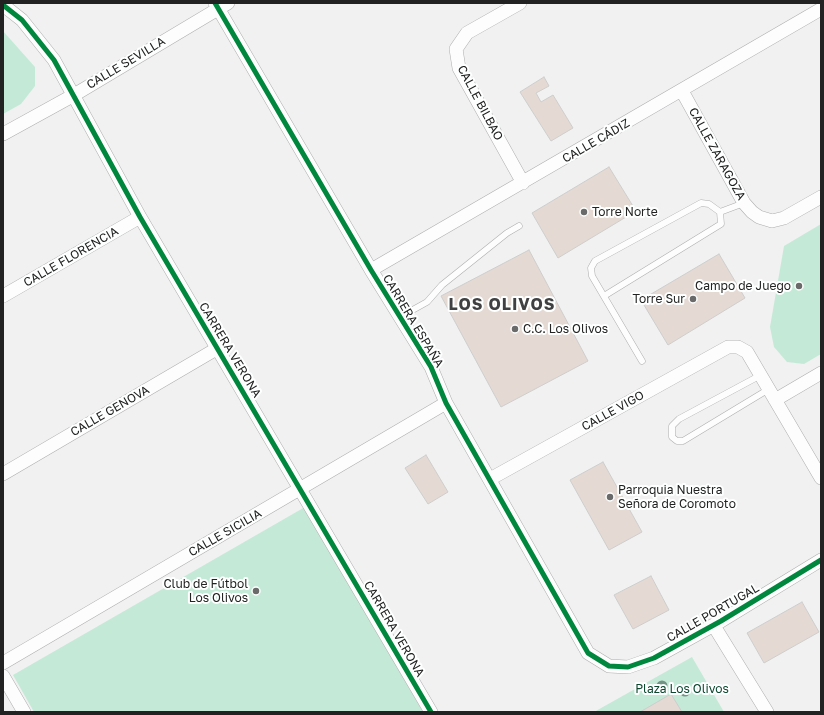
<!DOCTYPE html>
<meta charset="utf-8">
<style>
body{margin:0}
#map{position:relative;width:824px;height:715px;overflow:hidden;background:#f1f1f2;font-family:"Golos Text",sans-serif}
canvas{display:block}
.frame{position:absolute;inset:0;border:4px solid #222;pointer-events:none}
</style>
<div id="map">
<canvas width="824" height="715"></canvas>
<div class="frame"></div>
</div>
<script>
const ctx = document.querySelector('canvas').getContext('2d');
ctx.lineJoin = 'round';
function fillPath(path, color) { ctx.fillStyle = color; ctx.fill(path, 'evenodd'); }
const toPath = rows => new Path2D(rows.map(r => 'M' + r).join(''));
function strokePath(path, color, width, dash) { ctx.strokeStyle = color; ctx.lineWidth = width; ctx.lineCap = dash ? 'butt' : 'round'; ctx.setLineDash(dash || []); ctx.stroke(path); }
function drawText(font, color, halo, rows, align = 'center') {
  ctx.font = font + ' "Golos Text",sans-serif'; ctx.lineWidth = 4; ctx.setLineDash([]); ctx.textBaseline = 'middle'; ctx.strokeStyle = halo; ctx.fillStyle = color; for (const [text, x, y, turn = 0] of rows) {
    ctx.save(); ctx.translate(x, y); ctx.rotate((+turn || 0) * Math.PI / 180); ctx.textAlign = isNaN(turn) ? turn : align; if (halo) ctx.strokeText(text, 0, 0); ctx.fillText(text, 0, 0); ctx.restore();
  }
}
const green = toPath([
 [3,31,35,67,35,86,21,104,3,114],
 [821,224,821,354,804,364,787,362,774,347,770,327,784,246],
 [305,507,423,712,34,712,13,675],
 [692,657,724,712,594,712]
]);
const building = toPath([
 [544,77,549,86,536,93,541,102,553,95,573,128,551,141,520,92,544,77],
 [609,167,636,211,558,258,532,213,609,167],
 [529,250,588,361,501,407,441,296,529,250],
 [719,254,745,298,668,345,641,300,719,254],
 [426,455,448,492,428,504,405,468,426,455],
 [603,462,642,532,609,550,570,480,603,462],
 [651,576,669,610,633,629,614,595,651,576],
 [802,602,819,632,764,663,747,633,802,602],
 [671,694,682,712,640,712,671,694]
]);
const service = toPath([
 [604,296,721,224,720,212],
 [400,317,427,302,442,285,507,233,519,226],
 [642,361,592,276,591,268,595,261,701,203,709,204,720,212,744,203],
 [761,375,679,419,672,426,672,437,677,441,683,441,769,389]
]);
const minor = toPath([
 [215,3,371,270,431,367,446,403,588,653,609,666,628,667,654,658,721,621,821,560],
 [520,3,467,33,456,49,459,68,523,183],
 [3,5,22,20,54,60,140,217,431,712],
 [682,91,744,203,752,212,759,217,772,221,784,218,821,197],
 [3,134,74,95,228,3],
 [371,270,821,9],
 [3,296,140,217],
 [775,400,821,373],
 [3,474,218,348],
 [490,479,728,347,738,347,747,352,821,478],
 [714,626,767,712],
 [3,663,446,403],
 [3,676,24,712]
]);
const cycleway = toPath([
 [215,3,371,270,431,367,446,403,588,653,609,666,628,667,654,658,721,621,821,560],
 [3,5,22,20,54,60,140,217,431,712]
]);
const trees = [
 [662,686],
 [685,691]
];
const markers = [
 [584,212,4,"#6a6a6b"],
 [799,286,4,"#6a6a6b"],
 [693,299,4,"#6a6a6b"],
 [515,329,4,"#6a6a6b"],
 [610,497,4,"#6a6a6b"],
 [256,591,4,"#6a6a6b"]
];
const streetNames = [
 ["CALLE SEVILLA",126,63,-31],
 ["CALLE BILBAO",480,103,62],
 ["CALLE CÁDIZ",596,141,-30],
 ["CALLE ZARAGOZA",717,154,61],
 ["CALLE FLORENCIA",71,257,-30],
 ["CARRERA ESPAÑA",413,321,59],
 ["CARRERA VERONA",230,350,59],
 ["CALLE GENOVA",110,411,-30],
 ["CALLE VIGO",613,411,-29],
 ["CALLE SICILIA",225,533,-30],
 ["CALLE PORTUGAL",713,613,-30],
 ["CARRERA VERONA",394,629,60]
];
const poiNames = [
 ["Torre Norte",592,212],
 ["Campo de Juego",791,286,"right"],
 ["Torre Sur",685,299,"right"],
 ["C.C. Los Olivos",523,329],
 ["Parroquia Nuestra",618,490],
 ["Señora de Coromoto",618,504],
 ["Club de Fútbol",248,584,"right"],
 ["Los Olivos",248,598,"right"]
];
const parkNames = [
 ["Plaza Los Olivos",682,689]
];
const districtNames = [
 ["LOS OLIVOS",502,305]
];
fillPath(green, '#c4ead7');
fillPath(building, '#e5d9d3');
strokePath(building, '#cdcdcd', 1);
strokePath(service, '#adadae', 7);
strokePath(minor, '#adadae', 14);
strokePath(service, '#fdfdfd', 6);
strokePath(minor, '#fdfdfd', 13);
strokePath(cycleway, '#00873e', 5);
ctx.fillStyle = '#739387';
for (const [x, y] of trees) { ctx.beginPath(); ctx.arc(x, y, 5.5, 0, 2 * Math.PI); ctx.fill(); }
for (const [x, y, r, color] of markers) { const dot = new Path2D(); dot.arc(x, y, r, 0, 2 * Math.PI); ctx.fillStyle = color; ctx.fill(dot); strokePath(dot, '#feffff', 1.5); }
drawText('12px', '#222', '#feffff', streetNames);
drawText('12px', '#222', '#feffff', poiNames, 'left');
drawText('12px', '#0c462f', '#feffff', parkNames);
ctx.letterSpacing = '1px';
drawText('bold 16px', '#404042', '#feffff', districtNames);
ctx.letterSpacing = '0px';
</script>
